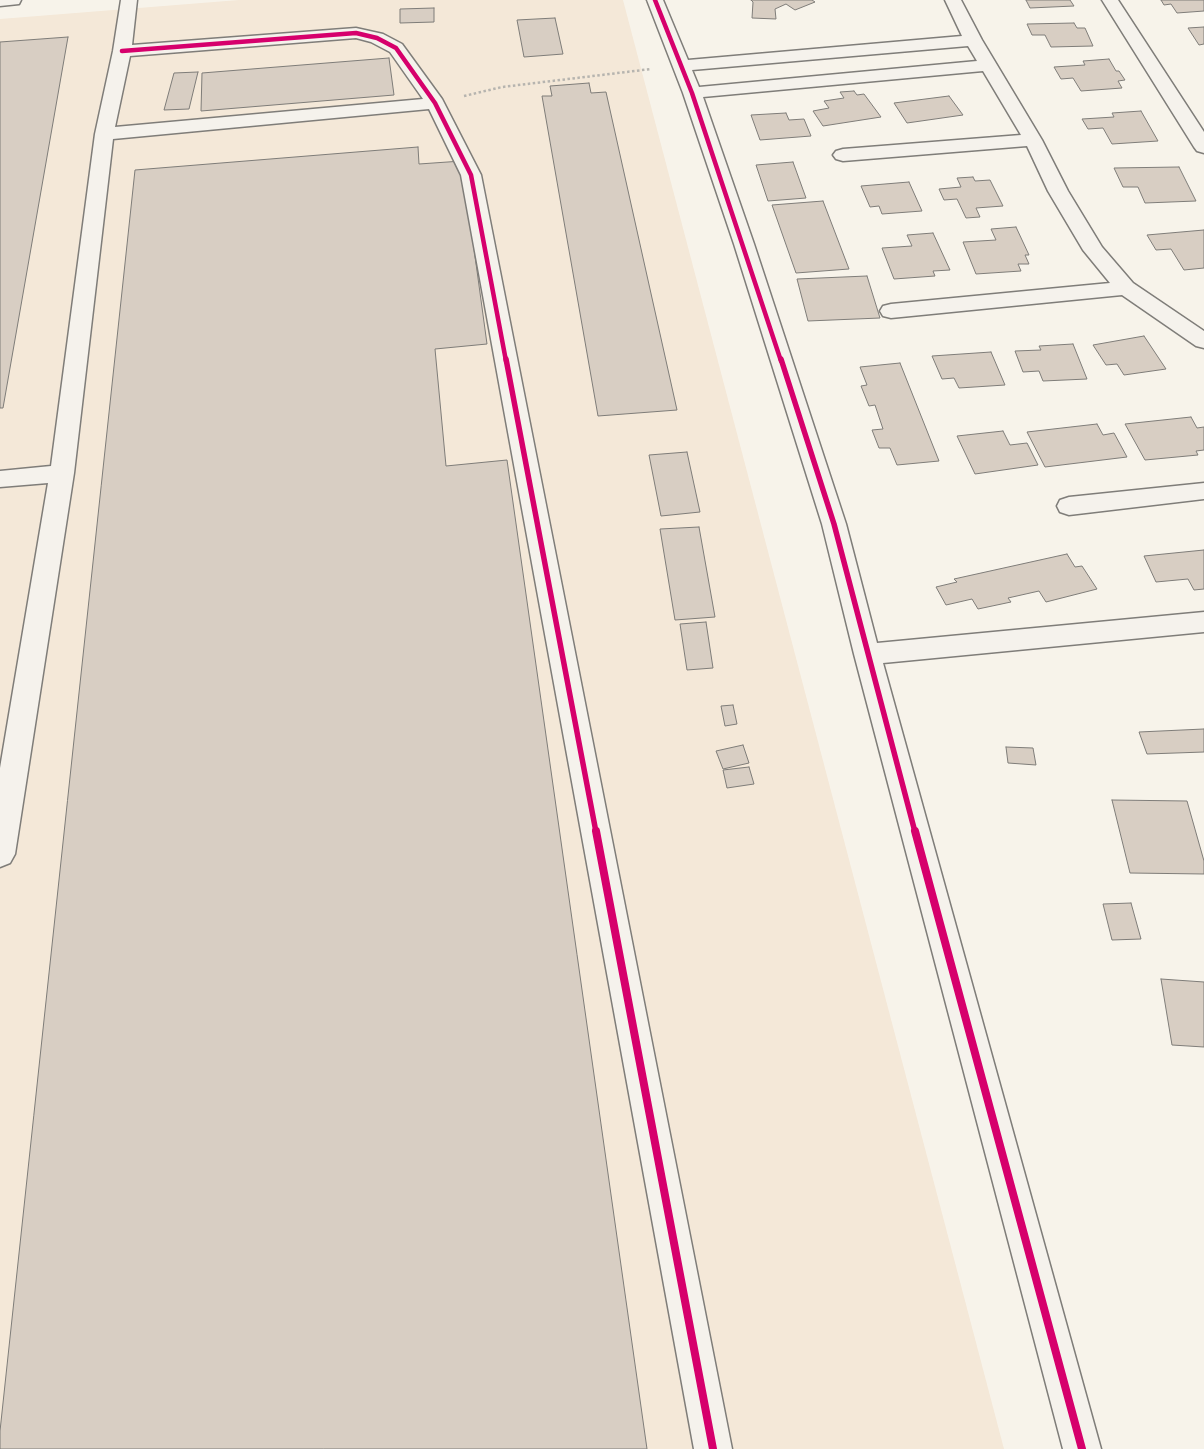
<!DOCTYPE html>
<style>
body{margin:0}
canvas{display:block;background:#f7f3ea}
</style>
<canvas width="1204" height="1449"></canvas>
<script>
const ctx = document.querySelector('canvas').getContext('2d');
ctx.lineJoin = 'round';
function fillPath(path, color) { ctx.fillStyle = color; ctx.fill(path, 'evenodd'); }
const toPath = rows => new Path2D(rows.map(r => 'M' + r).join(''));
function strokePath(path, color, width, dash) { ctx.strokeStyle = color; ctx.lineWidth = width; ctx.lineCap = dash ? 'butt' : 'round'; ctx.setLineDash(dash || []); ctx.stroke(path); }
const built = toPath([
 [239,0,623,0,1004,1449,0,1449,0,19]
]);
const building = toPath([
 [751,0,812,0,815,2,795,10,786,4,775,9,776,19,752,18,753,2,751,0],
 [1026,0,1070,0,1074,6,1030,8,1026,0],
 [1161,0,1204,0,1204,11,1177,13,1171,4,1164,5,1161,0],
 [434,8,434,22,400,23,400,9,434,8],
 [555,18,563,54,524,57,517,20,555,18],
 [1074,23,1077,28,1085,28,1093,46,1051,47,1045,35,1032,35,1027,24,1074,23],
 [1204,27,1204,44,1199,45,1188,28,1204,27],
 [68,37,3,408,0,408,0,42,68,37],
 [389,58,394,95,201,111,202,73,389,58],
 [1109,59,1116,71,1119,71,1125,80,1118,81,1122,88,1081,91,1073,78,1061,79,1054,67,1085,65,1083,61,1109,59],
 [198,72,189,109,164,110,174,73,198,72],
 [589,83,591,93,606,92,677,410,598,416,542,96,552,96,550,86,589,83],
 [854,91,857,95,864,94,881,117,823,126,813,111,829,108,824,101,844,98,840,92,854,91],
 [949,96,963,115,907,123,894,103,949,96],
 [1141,111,1158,141,1112,144,1103,128,1088,129,1082,119,1114,117,1112,113,1141,111],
 [786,113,789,120,804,119,811,136,760,140,751,115,786,113],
 [418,147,419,164,462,161,487,344,435,349,446,466,507,460,647,1449,0,1449,0,1431,135,170,418,147],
 [793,162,806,198,768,201,756,165,793,162],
 [1179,167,1196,201,1145,203,1138,187,1123,187,1114,168,1179,167],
 [973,177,975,181,990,180,1003,206,976,208,980,217,966,218,957,199,944,200,939,189,961,187,957,178,973,177],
 [909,182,922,211,882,214,879,206,870,207,861,186,909,182],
 [823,201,849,269,796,273,772,205,823,201],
 [1016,227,1029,255,1025,255,1029,264,1018,264,1021,271,976,274,963,242,996,240,991,229,1016,227],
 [1204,230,1204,268,1184,270,1171,249,1156,250,1147,235,1204,230],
 [933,233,950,270,933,271,935,276,894,279,882,248,912,246,907,235,933,233],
 [867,276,880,318,808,321,797,279,867,276],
 [1144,336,1166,369,1124,375,1117,364,1106,365,1093,345,1144,336],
 [1073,344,1087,379,1043,381,1039,371,1023,372,1015,351,1041,350,1039,346,1073,344],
 [991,352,1005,385,959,388,954,378,942,379,932,356,991,352],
 [900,363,939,461,897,465,890,448,879,448,872,430,883,429,875,405,869,406,861,386,867,385,860,367,900,363],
 [1191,417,1197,428,1204,427,1204,450,1196,451,1198,455,1145,460,1125,424,1191,417],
 [1097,424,1103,435,1114,433,1127,457,1045,467,1027,432,1097,424],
 [1003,431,1010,445,1027,443,1038,465,975,474,957,436,1003,431],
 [687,452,700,512,661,516,649,455,687,452],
 [699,527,715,617,675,620,660,529,699,527],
 [1204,550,1204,589,1194,590,1188,579,1156,582,1144,556,1204,550],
 [1067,554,1075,567,1082,566,1097,589,1046,602,1039,591,1008,598,1011,602,978,609,972,599,946,605,936,587,957,582,954,579,1067,554],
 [706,622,713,668,687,670,680,624,706,622],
 [733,705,737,724,725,726,721,706,733,705],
 [1204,729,1204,752,1147,754,1139,732,1204,729],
 [743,745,749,763,723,769,716,751,743,745],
 [1006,747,1033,748,1036,765,1008,763,1006,747],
 [749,767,754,784,727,788,723,770,749,767],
 [1112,800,1187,801,1204,861,1204,874,1130,873,1112,800],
 [1131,903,1141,939,1112,940,1103,904,1131,903],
 [1161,979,1204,982,1204,1047,1172,1045,1161,979]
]);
const path = toPath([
 [464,96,502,87,651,69]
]);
const minor = toPath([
 [0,0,21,0,19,4,0,6,0,0],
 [121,0,137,0,132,45,356,28,383,34,402,44,442,99,481,175,732,1449,694,1449,461,175,429,109,113,139,74,473,15,854,10,863,0,867,0,768,48,483,0,487,0,471,51,466,95,134,113,51,121,0],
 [356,38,371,42,390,52,423,99,115,127,130,56,356,38],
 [647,0,663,0,688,60,962,36,945,0,961,0,982,40,1042,140,1068,191,1102,247,1133,283,1204,331,1204,348,1196,346,1122,295,891,318,883,316,880,311,883,306,891,304,1110,283,1083,250,1048,191,1027,146,843,161,836,159,833,155,836,151,843,149,1021,135,983,71,703,97,754,244,846,524,877,643,1204,612,1204,632,883,663,1101,1449,1063,1449,854,654,822,524,734,244,683,93,647,0],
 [968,46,977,61,699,87,692,70,968,46],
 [1102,0,1118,0,1204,132,1204,153,1197,151,1194,147,1102,0],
 [1204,483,1204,499,1069,515,1060,512,1057,506,1060,500,1069,497,1204,483]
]);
const cyclewayFar2 = toPath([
 [655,0,692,93,781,361],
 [122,51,356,33,377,38,396,48,435,103,471,175,506,361]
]);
const cyclewayFar1 = toPath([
 [506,359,596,832],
 [781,359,834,524,915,832]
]);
const cycleway = toPath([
 [596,831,713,1449],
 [915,831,1082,1449]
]);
fillPath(built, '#f4e8d8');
fillPath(building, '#d8cec3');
strokePath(building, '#7f7d79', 1);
strokePath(minor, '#7f7d79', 3);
strokePath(path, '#b6b4af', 2.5, [2.5, 2.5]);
fillPath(minor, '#f5f2ec');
strokePath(cyclewayFar2, '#d6006c', 4.5);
strokePath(cyclewayFar1, '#d6006c', 5.5);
strokePath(cycleway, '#d6006c', 8);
</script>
